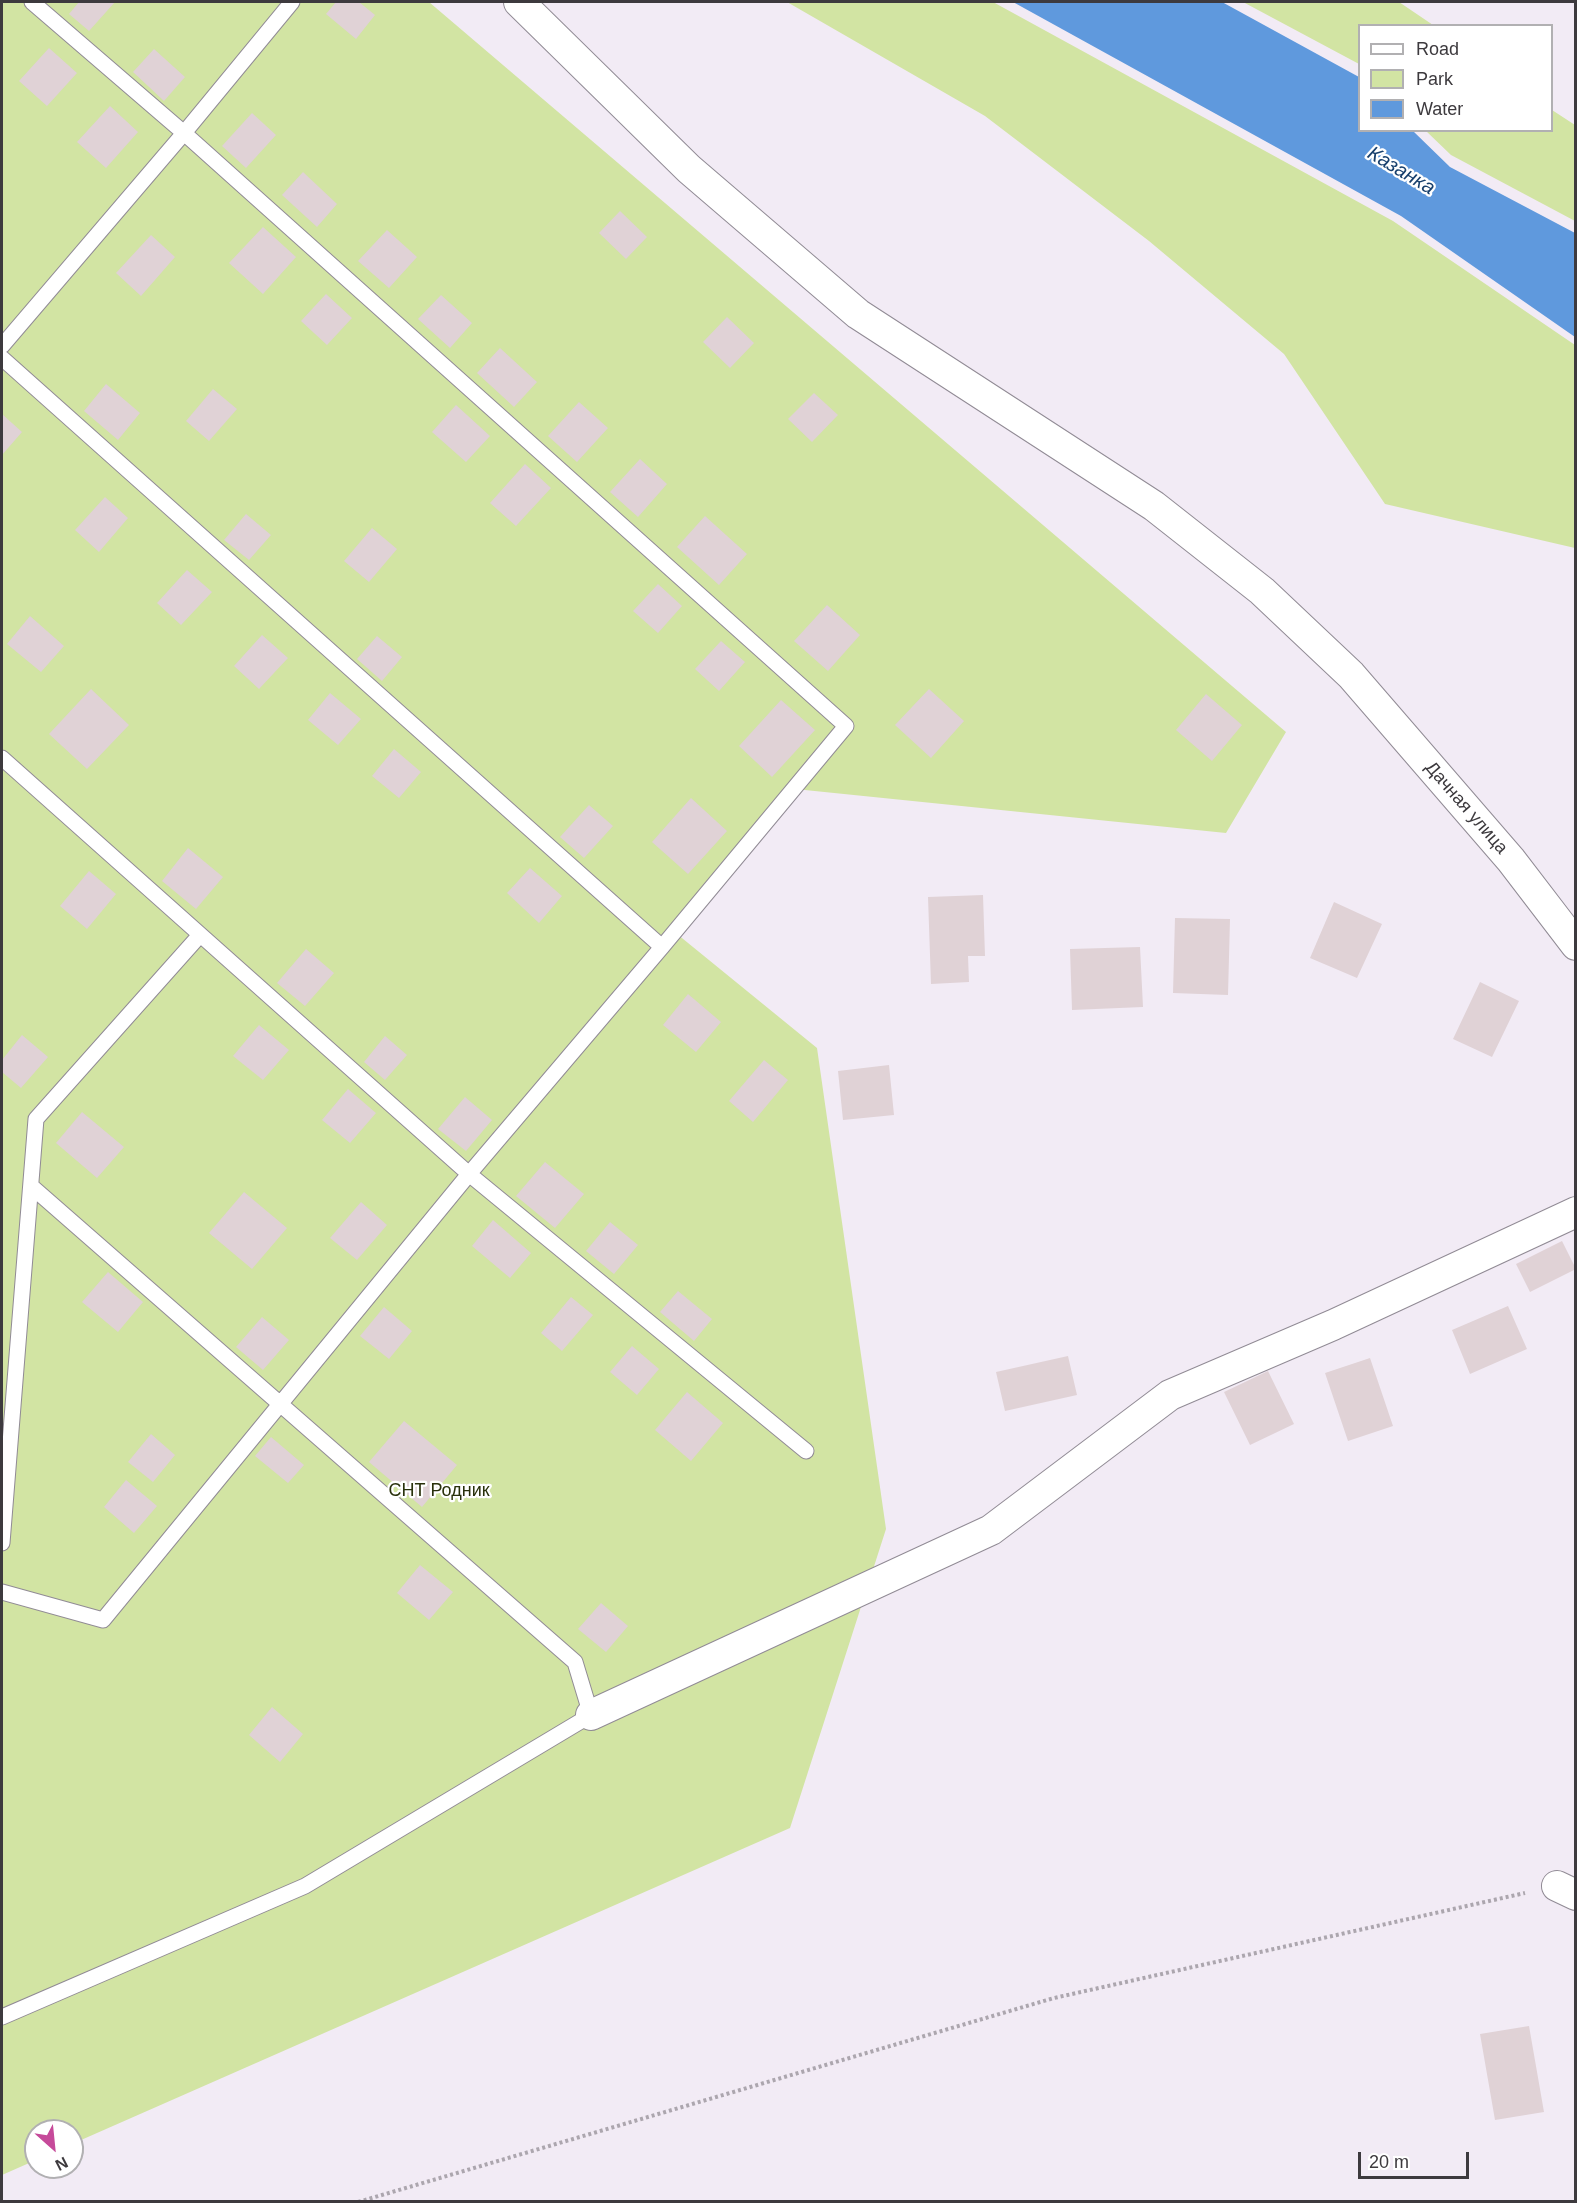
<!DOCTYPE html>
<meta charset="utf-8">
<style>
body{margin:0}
#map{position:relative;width:1577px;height:2203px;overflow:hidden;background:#f2ebf5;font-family:Arial,sans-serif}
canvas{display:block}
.frame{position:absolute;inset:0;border:3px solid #3d3a3e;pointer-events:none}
.legend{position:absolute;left:1358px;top:24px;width:195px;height:108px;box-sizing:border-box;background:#fff;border:2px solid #b1b0b2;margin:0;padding:8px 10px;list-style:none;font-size:18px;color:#3d3a3e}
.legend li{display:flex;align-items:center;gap:12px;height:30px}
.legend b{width:30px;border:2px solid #b1b0b2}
.north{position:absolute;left:24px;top:2119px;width:60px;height:60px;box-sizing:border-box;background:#fff;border:2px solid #b1b0b2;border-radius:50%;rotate:153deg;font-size:16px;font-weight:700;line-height:24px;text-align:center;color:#3d3a3e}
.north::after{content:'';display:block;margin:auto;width:21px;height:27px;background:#c64a9a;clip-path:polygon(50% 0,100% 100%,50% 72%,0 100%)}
.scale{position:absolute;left:1358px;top:2152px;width:111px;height:27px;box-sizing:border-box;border:3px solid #3d3a3e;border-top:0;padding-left:8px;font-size:18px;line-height:21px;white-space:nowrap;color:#3d3a3e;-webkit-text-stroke:4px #fff;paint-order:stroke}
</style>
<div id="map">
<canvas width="1577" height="2203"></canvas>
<div class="frame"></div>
<ul class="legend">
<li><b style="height:8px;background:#fff"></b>Road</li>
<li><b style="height:16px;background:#d2e4a3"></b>Park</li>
<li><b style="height:16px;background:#5f99dd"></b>Water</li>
</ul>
<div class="north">N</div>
<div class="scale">20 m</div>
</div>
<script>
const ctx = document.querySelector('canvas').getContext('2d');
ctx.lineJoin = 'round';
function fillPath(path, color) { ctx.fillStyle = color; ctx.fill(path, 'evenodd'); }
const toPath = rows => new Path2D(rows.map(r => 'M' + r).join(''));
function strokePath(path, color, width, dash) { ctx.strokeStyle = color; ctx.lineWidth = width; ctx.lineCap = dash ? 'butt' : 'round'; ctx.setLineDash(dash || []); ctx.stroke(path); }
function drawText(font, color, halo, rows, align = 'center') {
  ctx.font = font + ' Arial,sans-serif'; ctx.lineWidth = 4.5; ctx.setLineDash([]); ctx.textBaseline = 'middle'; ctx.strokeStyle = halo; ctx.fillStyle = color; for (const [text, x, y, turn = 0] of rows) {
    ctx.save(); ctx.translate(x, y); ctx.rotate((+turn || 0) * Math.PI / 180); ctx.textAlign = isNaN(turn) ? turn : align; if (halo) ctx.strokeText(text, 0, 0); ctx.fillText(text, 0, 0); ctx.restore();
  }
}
const green = toPath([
 [2,2,429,2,1286,732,1226,833,795,789,677,934,817,1048,886,1529,790,1828,72,2144,72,2131,36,2131,36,2160,2,2175],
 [787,2,993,2,1393,221,1575,345,1575,548,1385,504,1284,354,1149,241,985,116],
 [1243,2,1399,2,1433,25,1360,26,1359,64],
 [1552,110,1575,125,1575,221,1451,155,1426,131,1552,130]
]);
const water = toPath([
 [1013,2,1222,2,1359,77,1360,130,1413,131,1450,167,1575,233,1575,337,1401,216]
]);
const building = toPath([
 [79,2,115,2,89,31,69,14],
 [336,2,359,2,375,15,356,39,326,14],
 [49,48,77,73,47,106,19,81],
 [154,49,185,77,164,101,133,72],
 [110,106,138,132,106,168,77,142],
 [252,113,276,135,246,168,222,146],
 [303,172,337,204,317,227,282,195],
 [620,211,647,237,626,259,599,233],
 [263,227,296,257,263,294,229,263],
 [387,230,417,257,389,288,358,261],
 [151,235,175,257,141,296,116,273],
 [326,294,352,318,327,345,301,321],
 [441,295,472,323,450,348,418,319],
 [727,317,754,343,730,368,703,342],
 [500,348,537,382,514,407,477,373],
 [106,384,140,413,118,440,84,411],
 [213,389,237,409,209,441,186,421],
 [814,393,838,415,812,442,788,419],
 [579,402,608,428,577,462,548,436],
 [456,405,490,436,466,462,432,432],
 [2,414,22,432,2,455],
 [640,459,667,484,638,517,610,492],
 [525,464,551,488,516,526,490,503],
 [105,497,128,518,99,552,75,530],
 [246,514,271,535,249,560,224,540],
 [705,516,747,554,719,585,677,547],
 [372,528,397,549,369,582,344,561],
 [187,570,212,592,181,625,157,603],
 [658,584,682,606,658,633,633,611],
 [827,605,860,635,828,671,794,641],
 [30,616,64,646,41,672,7,644],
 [262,635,288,658,259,689,234,666],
 [377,636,402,657,382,681,357,659],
 [721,641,745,662,719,691,695,669],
 [91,689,129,725,87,769,49,734],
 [929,689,964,721,931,758,895,725],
 [330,693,361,719,338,745,308,720],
 [1206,694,1242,725,1212,761,1176,730],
 [781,700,815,730,772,777,739,746],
 [394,749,421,772,399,798,372,776],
 [691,798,727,831,688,874,652,842],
 [589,805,613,826,584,858,560,837],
 [188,848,223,877,196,909,162,881],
 [530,868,562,896,539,923,507,893],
 [89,871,116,894,87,929,60,906],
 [983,895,985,956,968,956,969,982,931,984,928,897],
 [1334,902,1382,924,1357,978,1310,958],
 [1175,918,1230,919,1228,995,1173,993],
 [1140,947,1143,1007,1072,1010,1070,949],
 [306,949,334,973,305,1006,277,983],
 [1480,982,1519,1001,1492,1057,1453,1039],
 [688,994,721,1022,696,1052,663,1025],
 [259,1025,289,1050,263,1080,233,1056],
 [22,1035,48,1057,21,1088,2,1072,2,1060],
 [385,1036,407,1055,385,1080,364,1062],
 [764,1060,788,1080,753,1122,729,1101],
 [889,1065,894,1115,843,1120,838,1071],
 [348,1089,376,1113,350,1143,322,1120],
 [465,1097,492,1120,466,1151,438,1129],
 [82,1112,124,1147,97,1178,56,1143],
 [545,1162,584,1194,555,1228,516,1196],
 [244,1192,287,1228,252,1269,209,1233],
 [361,1202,387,1225,357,1260,330,1238],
 [493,1220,531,1253,510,1278,472,1246],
 [610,1222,638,1245,614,1274,586,1251],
 [1562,1241,1576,1269,1530,1292,1516,1264],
 [108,1272,143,1302,118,1332,82,1302],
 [678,1291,712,1319,694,1341,660,1312],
 [571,1297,593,1315,562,1351,541,1333],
 [1508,1306,1527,1349,1470,1374,1452,1330],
 [384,1307,412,1331,389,1359,360,1336],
 [262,1317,289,1340,263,1370,236,1347],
 [632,1346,659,1369,637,1395,610,1372],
 [1068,1356,1077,1395,1005,1411,996,1372],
 [1370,1358,1393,1426,1348,1441,1325,1373],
 [1268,1371,1294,1424,1250,1445,1224,1392],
 [687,1392,723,1423,691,1461,655,1430],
 [404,1421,457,1465,422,1507,369,1462],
 [151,1434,175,1455,153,1482,128,1462],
 [271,1437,304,1465,288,1483,255,1456],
 [126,1480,157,1506,134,1533,104,1507],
 [420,1565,453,1592,429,1620,397,1593],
 [601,1603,628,1626,606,1652,578,1629],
 [272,1707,303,1734,280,1762,249,1735],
 [1529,2026,1544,2112,1495,2120,1480,2034]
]);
const path = toPath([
 [358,2202,1054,1998,1525,1893]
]);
const service = toPath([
 [2,346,184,133,292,2],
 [2,358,662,947],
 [2,758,469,1174,662,947,846,726,184,133,32,2],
 [2,1543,36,1119,200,935],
 [2,1592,103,1620,469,1174,806,1451],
 [2,2017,305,1886,591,1715,575,1662,31,1186]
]);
const minor = toPath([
 [519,2,689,169,858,314,1154,506,1262,591,1351,675,1511,860,1576,945],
 [591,1715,991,1530,1170,1395,1333,1325,1576,1212],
 [1557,1886,1576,1895]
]);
const streetNames = [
 ["Дачная улица",1466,808,49]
];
const parkNames = [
 ["СНТ Родник",439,1491]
];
const waterNames = [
 ["Казанка",1401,171,31]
];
fillPath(green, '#d2e4a3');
fillPath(water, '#5f99dd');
fillPath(building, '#e0d2d6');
strokePath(service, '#918b95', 17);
strokePath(minor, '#918b95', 32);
strokePath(path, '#aca6ae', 4, [3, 3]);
strokePath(service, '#fff', 15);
strokePath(minor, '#fff', 30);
drawText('18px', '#3d3a3e', '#fff', streetNames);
drawText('18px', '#29310b', '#fff', parkNames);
drawText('italic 20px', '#18406d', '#fff', waterNames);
</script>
